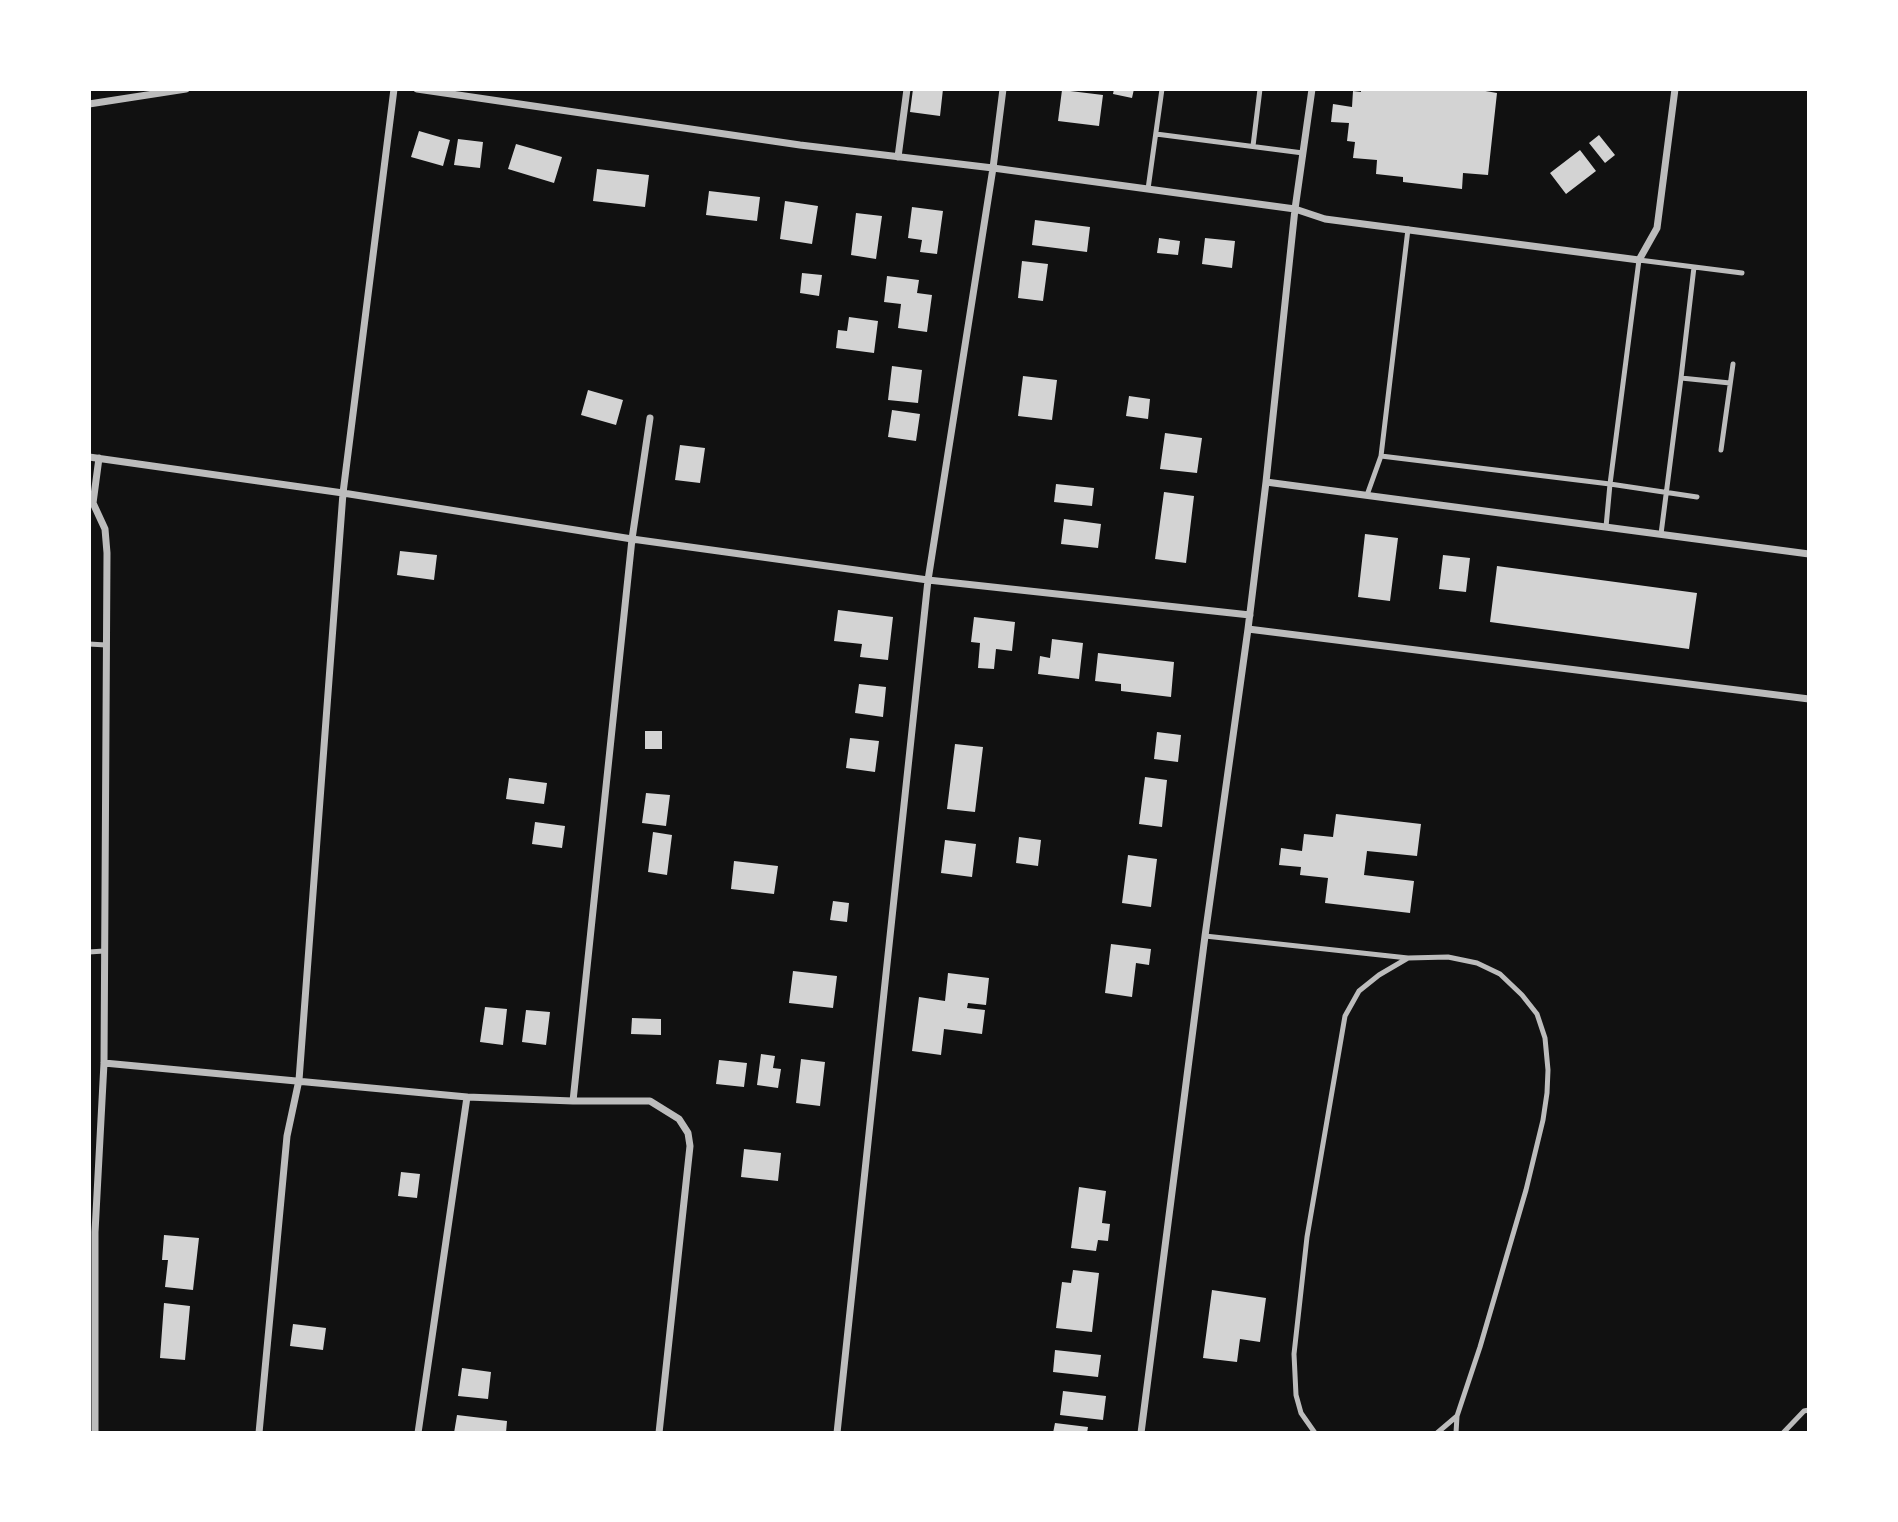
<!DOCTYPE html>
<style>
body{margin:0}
#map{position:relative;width:1898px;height:1522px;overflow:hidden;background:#111;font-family:"DejaVu Sans",sans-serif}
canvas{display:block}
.frame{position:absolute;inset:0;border:91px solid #fff;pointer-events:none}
</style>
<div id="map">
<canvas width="1898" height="1522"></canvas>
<div class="frame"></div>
</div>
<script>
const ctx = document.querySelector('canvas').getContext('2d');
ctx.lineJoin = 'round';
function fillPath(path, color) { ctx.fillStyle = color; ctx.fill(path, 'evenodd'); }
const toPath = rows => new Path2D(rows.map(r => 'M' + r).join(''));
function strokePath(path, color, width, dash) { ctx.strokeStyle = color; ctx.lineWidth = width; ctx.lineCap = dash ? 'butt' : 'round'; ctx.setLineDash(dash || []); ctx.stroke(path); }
const building = toPath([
 [913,89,943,89,940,116,910,112],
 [1114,89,1134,89,1132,98,1113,94],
 [1361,89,1474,89,1497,93,1488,175,1463,173,1462,189,1403,182,1403,177,1376,174,1377,160,1353,158,1355,142,1347,141,1349,123,1331,122,1333,104,1352,107,1353,91,1361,92],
 [1062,90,1103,95,1099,126,1058,121],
 [419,131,450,140,443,166,411,157],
 [1599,135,1615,155,1605,163,1589,143],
 [458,139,483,142,480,168,454,165],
 [516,144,562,157,554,183,508,169],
 [1580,150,1596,171,1566,194,1550,173],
 [597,169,649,175,645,207,593,201],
 [709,191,760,197,757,221,706,215],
 [785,201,818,206,812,244,780,239],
 [912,207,943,211,937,254,920,252,922,240,908,238],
 [856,213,882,216,876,259,851,255],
 [1035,220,1090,227,1087,252,1032,245],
 [1159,238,1180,241,1178,255,1157,253],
 [1205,238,1235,241,1232,268,1202,264],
 [1022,261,1048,264,1043,301,1018,298],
 [802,273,822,275,819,296,800,293],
 [887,276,919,280,917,293,932,295,927,332,898,328,901,304,884,302],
 [849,317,878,321,874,353,836,348,838,330,847,331],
 [892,366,922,370,918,403,888,400],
 [1023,376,1057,380,1052,420,1018,416],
 [588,390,623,400,616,425,581,415],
 [1129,396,1150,399,1148,419,1126,416],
 [892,410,920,414,916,441,888,437],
 [1165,433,1202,438,1197,473,1160,469],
 [680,445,705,448,700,483,675,480],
 [1056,484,1094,488,1092,506,1054,502],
 [1164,492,1194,496,1186,563,1155,559],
 [1064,519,1101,524,1098,548,1061,544],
 [1365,534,1398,538,1390,601,1358,597],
 [400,551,437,555,434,580,397,575],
 [1443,555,1470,558,1466,592,1439,589],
 [1497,566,1697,593,1689,649,1490,622],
 [838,610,893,617,888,660,860,657,862,644,834,641],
 [974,617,1015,622,1012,651,996,649,994,669,978,668,980,643,971,642],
 [1052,639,1083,643,1079,679,1038,674,1040,656,1050,658],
 [1098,653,1174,662,1171,697,1121,691,1121,684,1095,681],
 [859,684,886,687,883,717,855,713],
 [645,731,662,731,662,749,645,749],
 [1157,732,1181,735,1178,762,1154,759],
 [850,738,879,741,875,772,846,768],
 [955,744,983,747,975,812,947,809],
 [1145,777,1167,780,1162,827,1139,824],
 [509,778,547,783,544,804,506,799],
 [646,793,670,795,666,826,642,823],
 [1336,814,1421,824,1417,856,1367,851,1364,875,1414,881,1410,913,1325,903,1328,878,1300,875,1301,867,1279,865,1281,848,1302,851,1304,834,1333,837],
 [535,822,565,826,562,848,532,844],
 [653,832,672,835,667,875,648,872],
 [1019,837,1041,840,1038,866,1016,863],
 [945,840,976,844,972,877,941,873],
 [1128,855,1157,859,1151,907,1122,903],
 [734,861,778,866,774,894,731,889],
 [833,901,849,903,847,922,830,920],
 [1111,944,1151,949,1149,965,1136,963,1132,997,1105,993],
 [793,971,837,976,833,1008,789,1003],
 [948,973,989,978,986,1005,968,1003,967,1008,985,1010,982,1034,944,1029,941,1055,912,1051,919,997,945,1001],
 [485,1007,507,1009,503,1045,480,1042],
 [526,1010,550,1012,546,1045,522,1042],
 [632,1018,661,1019,661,1035,631,1034],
 [761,1054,775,1056,773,1068,781,1069,778,1088,757,1085],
 [801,1059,825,1062,820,1106,796,1103],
 [719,1060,747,1063,744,1087,716,1084],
 [744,1149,781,1153,778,1181,741,1177],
 [401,1172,420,1174,417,1198,398,1196],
 [1079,1187,1106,1191,1102,1223,1110,1224,1108,1241,1098,1240,1096,1251,1071,1248],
 [164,1235,199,1238,193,1290,165,1287,168,1260,162,1260],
 [1073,1270,1099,1273,1092,1332,1056,1328,1062,1282,1071,1283],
 [1212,1290,1266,1298,1260,1342,1240,1339,1237,1362,1203,1358],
 [164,1303,190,1306,185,1360,160,1358],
 [293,1324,326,1328,323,1350,290,1346],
 [1055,1350,1101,1355,1098,1377,1053,1372],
 [462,1368,491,1372,488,1399,458,1396],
 [1063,1391,1106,1396,1103,1420,1060,1415],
 [457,1415,507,1421,506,1433,454,1433],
 [1055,1423,1088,1427,1087,1433,1053,1433]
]);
const service = toPath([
 [1156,134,1303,153],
 [1253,146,1260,89],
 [1148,189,1162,89],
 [1681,378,1694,267],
 [1721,450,1733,364],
 [1381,456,1408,229],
 [1367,495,1381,456,1610,484,1606,527],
 [1697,497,1610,484,1639,260,1742,273],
 [1661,534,1681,378,1730,383],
 [89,644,106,645],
 [1205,936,1408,958,1448,957,1477,963,1500,974,1522,995,1537,1014,1545,1038,1548,1070,1547,1093,1543,1120,1526,1190,1480,1347,1457,1416,1437,1433],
 [89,952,104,951],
 [1315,1433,1301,1413,1296,1395,1294,1354,1307,1237,1345,1016,1359,991,1379,975,1408,958],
 [1456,1433,1457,1416],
 [1783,1433,1804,1411,1809,1410]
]);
const minor = toPath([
 [417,89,800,145,993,168,1295,209,1325,219,1639,260,1657,228,1675,89],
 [89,104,186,89],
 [898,157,907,89],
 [89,457,343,493,632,539,928,580,1250,615],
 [1266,482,1809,554],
 [1248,629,1809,699],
 [104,1063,467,1097,573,1101,650,1101,679,1119,688,1133,690,1146,659,1433],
 [573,1101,632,539,650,418],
 [95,1433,95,1232,104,1063,107,553,105,529,93,503,99,458],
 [259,1433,287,1136,299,1080,343,493,394,89],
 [418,1433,467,1097],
 [837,1433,928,580,993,168,1003,89],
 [1141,1433,1205,936,1248,629,1266,482,1295,209,1312,89]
]);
fillPath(building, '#d3d3d3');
strokePath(service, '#bcbcbc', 5);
strokePath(minor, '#bcbcbc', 7);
</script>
